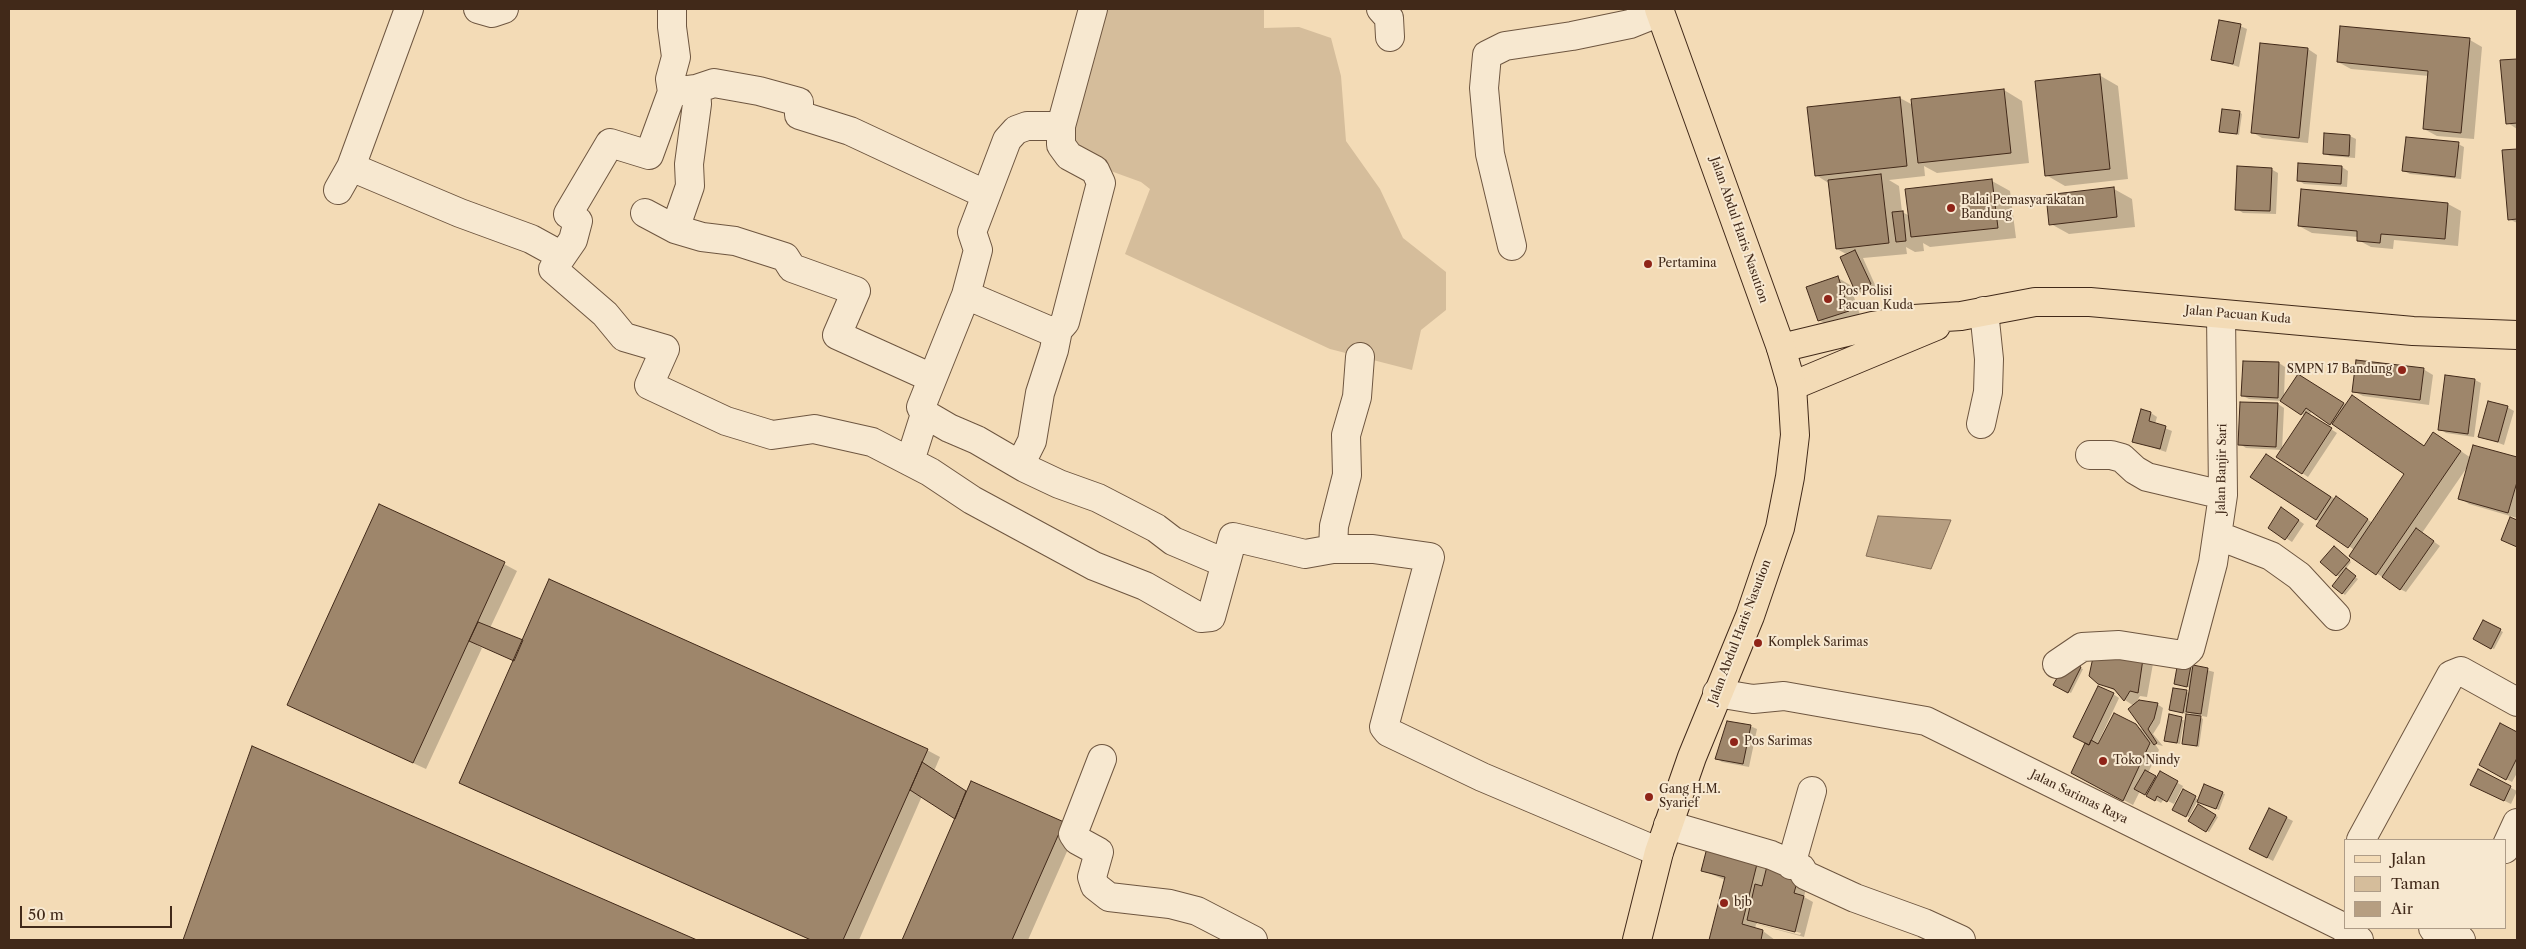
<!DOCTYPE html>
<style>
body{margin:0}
#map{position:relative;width:2526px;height:949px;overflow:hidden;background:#f3dbb6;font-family:"Libre Caslon Text",serif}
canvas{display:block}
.frame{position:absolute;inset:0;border:10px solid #412919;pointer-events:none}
.legend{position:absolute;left:2344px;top:839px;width:162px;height:90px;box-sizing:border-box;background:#f7e8d0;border:1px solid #ae9c87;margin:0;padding:6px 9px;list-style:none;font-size:15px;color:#412919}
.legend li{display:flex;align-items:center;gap:10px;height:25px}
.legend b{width:25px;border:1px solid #ae9c87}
.scale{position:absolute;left:20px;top:906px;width:152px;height:22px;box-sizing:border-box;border:2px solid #412919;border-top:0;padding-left:6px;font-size:15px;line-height:18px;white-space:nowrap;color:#412919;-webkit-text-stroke:4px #f7e8d0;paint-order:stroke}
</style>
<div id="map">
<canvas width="2526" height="949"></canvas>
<div class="frame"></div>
<ul class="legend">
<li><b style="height:6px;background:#f3dbb6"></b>Jalan</li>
<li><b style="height:14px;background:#d5bd9b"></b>Taman</li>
<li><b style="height:14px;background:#b69e81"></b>Air</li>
</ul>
<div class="scale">50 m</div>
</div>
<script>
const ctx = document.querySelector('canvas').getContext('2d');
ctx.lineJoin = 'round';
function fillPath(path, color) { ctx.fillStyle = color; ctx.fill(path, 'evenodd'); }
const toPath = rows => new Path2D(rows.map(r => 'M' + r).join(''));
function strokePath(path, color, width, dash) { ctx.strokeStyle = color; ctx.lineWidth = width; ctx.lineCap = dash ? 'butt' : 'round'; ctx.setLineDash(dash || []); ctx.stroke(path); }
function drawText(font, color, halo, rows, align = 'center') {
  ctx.font = font + ' "Libre Caslon Text",serif'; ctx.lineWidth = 4; ctx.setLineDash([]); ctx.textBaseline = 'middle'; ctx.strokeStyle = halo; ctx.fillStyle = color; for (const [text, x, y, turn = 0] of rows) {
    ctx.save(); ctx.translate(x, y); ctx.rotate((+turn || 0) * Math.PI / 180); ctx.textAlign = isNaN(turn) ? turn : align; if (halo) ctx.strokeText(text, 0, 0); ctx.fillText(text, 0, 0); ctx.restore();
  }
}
const green = toPath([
 [1102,9,1264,9,1264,28,1299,27,1331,38,1341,76,1346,141,1380,189,1403,238,1446,272,1446,310,1421,330,1412,370,1330,349,1125,254,1150,189,1141,182,1072,157,1069,127]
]);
const water = toPath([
 [1878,516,1951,520,1931,569,1866,556,1878,516]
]);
const shadow = toPath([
 [2240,26,2247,29,2239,67,2213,59],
 [2470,40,2482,47,2474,139,2437,136,2424,129,2429,76,2351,69,2338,62],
 [2308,49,2317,55,2308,143,2262,138,2252,132],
 [2517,60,2517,129,2508,123,2502,61],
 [2099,75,2118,86,2128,179,2065,186,2046,175],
 [2004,90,2022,101,2029,163,1937,173,1924,166,1925,176,1889,180,1899,186,1902,212,1910,216,1992,181,2010,191,2016,238,1930,247,1923,243,1924,251,1915,252,1906,247,1907,254,1863,258,1876,287,1863,294,1856,290,1848,255,1837,249,1830,184,1816,175,1900,98,1913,105],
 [2239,112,2242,114,2239,135,2221,131],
 [2350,136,2356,139,2355,158,2330,156,2324,153],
 [2458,144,2464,147,2461,179,2410,174,2404,171],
 [2517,150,2517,223,2509,219,2503,151],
 [2342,167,2348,171,2347,187,2304,184,2298,180],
 [2271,169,2278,173,2276,214,2243,213,2237,209],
 [2114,189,2132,199,2135,227,2069,234,2051,224],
 [2448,204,2461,211,2458,246,2394,240,2393,249,2371,247,2358,240,2358,237,2312,233,2299,226],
 [1838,278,1850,285,1861,318,1832,328,1819,320],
 [2279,363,2285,367,2284,398,2305,379,2346,405,2364,404,2425,446,2446,441,2471,458,2474,446,2517,459,2517,518,2469,504,2460,498,2468,466,2422,533,2440,546,2406,592,2400,589,2350,555,2354,550,2316,519,2275,461,2373,523,2406,474,2312,411,2309,415,2337,433,2308,477,2302,473,2305,416,2282,401,2249,399,2243,396],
 [2423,369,2433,375,2429,405,2363,396,2353,391],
 [2475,380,2481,383,2474,437,2446,433,2440,429],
 [2278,404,2284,408,2282,450,2246,448,2240,444],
 [2507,407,2514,411,2504,445,2480,436],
 [2151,413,2157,417,2155,424,2172,431,2166,452,2134,441],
 [2288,513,2304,524,2292,542,2286,538],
 [2336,549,2351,562,2345,570,2358,579,2345,595,2333,586,2340,577,2336,575],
 [504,564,517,571,490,628,523,642,927,750,940,757,934,771,967,793,1076,831,1028,940,903,940,956,818,922,796,859,940,810,940,474,790,461,782,515,661,478,643,477,645,482,648,426,769,302,712],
 [2484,622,2503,632,2494,649,2475,639],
 [2154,658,2147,697,2140,696,2137,701,2157,704,2163,708,2160,723,2153,734,2163,746,2155,744,2159,750,2148,773,2158,778,2160,773,2183,786,2174,804,2164,799,2161,803,2140,791,2133,805,2082,778,2087,743,2113,694,2119,698,2097,745,2099,746,2135,725,2145,731,2134,706,2125,700,2118,692,2099,683,2091,676],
 [2194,663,2193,666,2214,672,2207,717,2197,715,2203,719,2199,747,2183,743,2186,721,2184,720,2180,744,2168,742,2170,716,2186,721,2197,717,2186,711,2186,714,2171,710,2174,689,2190,693,2191,688,2175,684,2178,668],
 [2080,668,2083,669,2071,693,2055,685],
 [2501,725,2517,734,2517,773,2512,782,2480,765],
 [1750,726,1757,729,1749,767,1722,762,1716,758],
 [253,748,693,940,184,940],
 [2478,771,2517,791,2511,804,2478,788],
 [2184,791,2199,800,2222,793,2225,794,2219,810,2198,800,2189,817,2174,809],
 [2198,806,2218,817,2209,832,2190,821],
 [2287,818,2293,821,2273,861,2256,852],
 [1709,845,1808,881,1804,897,1813,902,1804,937,1756,924,1755,929,1763,931,1775,940,1710,940,1725,880,1702,870],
 [1757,921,1801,933,1800,935,1757,924]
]);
const building = toPath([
 [2219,20,2241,24,2233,64,2211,60,2219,20],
 [2340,26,2470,38,2461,133,2423,129,2428,71,2337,62,2340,26],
 [2260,43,2308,48,2299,138,2251,133,2260,43],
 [2517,59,2517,123,2506,124,2500,60,2517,59],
 [2100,74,2110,169,2045,176,2035,81,2100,74],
 [2004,89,2011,153,1918,163,1911,99,2004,89],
 [1900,97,1907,166,1815,176,1807,107,1900,97],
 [2222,109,2240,111,2237,134,2219,132,2222,109],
 [2324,133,2350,135,2349,156,2323,154,2324,133],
 [2406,137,2459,142,2455,177,2402,171,2406,137],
 [2517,149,2517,219,2508,220,2502,150,2517,149],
 [2298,163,2342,166,2341,184,2297,181,2298,163],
 [2237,166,2272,168,2270,211,2235,210,2237,166],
 [1881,174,1889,243,1836,249,1828,180,1881,174],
 [1992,179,1998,228,1911,237,1905,189,1992,179],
 [2114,187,2117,217,2049,225,2046,195,2114,187],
 [2301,189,2448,203,2445,239,2381,234,2380,243,2357,241,2357,231,2298,226,2301,189],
 [1903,211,1906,241,1896,242,1892,212,1903,211],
 [1855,250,1871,284,1855,291,1840,257,1855,250],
 [1838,276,1849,311,1818,321,1806,287,1838,276],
 [2356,360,2424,368,2420,400,2352,392,2356,360],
 [2243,361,2279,362,2278,398,2241,396,2243,361],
 [2298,374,2344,403,2330,425,2306,408,2301,415,2280,401,2298,374],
 [2445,375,2475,379,2468,434,2438,430,2445,375],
 [2352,395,2424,446,2433,432,2461,451,2376,575,2349,556,2404,474,2332,424,2352,395],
 [2488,401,2508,406,2498,442,2478,437,2488,401],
 [2240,402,2278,403,2276,447,2238,445,2240,402],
 [2141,409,2151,412,2149,421,2166,426,2160,449,2132,442,2141,409],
 [2306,412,2332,428,2302,474,2276,457,2306,412],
 [2473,445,2517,457,2517,482,2508,513,2458,499,2473,445],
 [2266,454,2331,497,2316,520,2250,477,2266,454],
 [2336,496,2368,519,2348,548,2316,526,2336,496],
 [379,504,505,562,413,763,287,705,379,504],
 [2281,507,2299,520,2285,540,2268,528,2281,507],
 [2510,517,2517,520,2517,547,2501,540,2510,517],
 [2416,528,2434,541,2400,590,2382,577,2416,528],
 [2334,546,2350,560,2336,576,2320,562,2334,546],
 [2346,568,2356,576,2342,594,2332,586,2346,568],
 [549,579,928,749,843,940,811,940,459,783,549,579],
 [2483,620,2501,629,2491,649,2473,639,2483,620],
 [478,622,523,640,514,661,469,641,478,622],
 [2095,648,2144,652,2138,693,2130,691,2124,701,2114,689,2098,684,2089,676,2095,648],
 [2192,660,2187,687,2174,684,2177,667,2192,660],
 [2067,661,2081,667,2068,693,2053,685,2067,661],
 [2193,665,2208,668,2201,714,2186,712,2193,665],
 [2098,686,2114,693,2089,745,2073,737,2098,686],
 [2173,688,2187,690,2183,713,2169,710,2173,688],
 [2139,700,2158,703,2154,719,2148,729,2157,743,2154,745,2128,709,2139,700],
 [2114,713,2136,724,2150,743,2123,801,2071,773,2085,743,2089,745,2091,740,2098,744,2114,713],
 [2169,714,2182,717,2177,743,2164,741,2169,714],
 [2186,714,2201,716,2197,746,2182,744,2186,714],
 [1727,721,1751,725,1743,764,1715,759,1727,721],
 [2500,723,2517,732,2517,758,2506,780,2479,765,2500,723],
 [252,746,697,940,183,940,252,746],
 [922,762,966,791,955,819,910,790,922,762],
 [2478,769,2511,786,2504,801,2470,785,2478,769],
 [2145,770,2156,776,2145,795,2134,789,2145,770],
 [2160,771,2178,781,2167,802,2157,796,2155,801,2146,796,2160,771],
 [971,781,1064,822,1012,940,902,940,971,781],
 [2204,784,2223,792,2216,809,2197,802,2204,784],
 [2183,789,2196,796,2186,817,2172,810,2183,789],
 [2198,804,2216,815,2206,832,2188,821,2198,804],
 [2269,808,2287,817,2267,858,2249,849,2269,808],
 [1708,844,1759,856,1742,924,1763,930,1761,940,1709,940,1725,877,1701,871,1708,844],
 [1767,866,1799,875,1794,893,1804,896,1795,932,1747,920,1755,884,1762,886,1767,866]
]);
const minor = toPath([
 [478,9,492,13,504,9],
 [672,9,672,27,676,57,670,79,672,92,649,155,610,143,568,214,578,221,573,240,553,269,605,314,624,337,665,349,649,385,726,421,772,435,814,429,872,442,930,472,972,500,1094,566,1145,586,1201,618,1211,617,1233,537,1305,554,1333,549,1373,549,1430,557,1384,727,1388,732,1482,777,1659,852],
 [1381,9,1389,18,1390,37],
 [672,92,696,89,714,83,759,91,799,102,799,115,850,131,985,194],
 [351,167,460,213,531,239,562,256],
 [338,190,351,167,409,9],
 [645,213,675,229,702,237,735,241,785,257,792,268,856,291,837,335,932,378],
 [675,229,690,186,689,164,697,104,696,89],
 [1512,246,1490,154,1484,88,1487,55,1505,46,1572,36,1630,24,1660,12],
 [966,295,1048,330,1058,330,1065,322,1101,183,1095,170,1069,156,1061,145,1061,126,1093,9],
 [925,414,949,428,977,440,1025,468,1059,484,1098,498,1156,528,1173,541,1225,563],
 [1981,424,1988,392,1989,359,1984,311],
 [2090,455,2111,455,2122,458,2135,470,2147,477,2223,495],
 [910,461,925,414,921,407,966,295,978,250,972,232,1007,140,1016,130,1027,126,1061,126],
 [1020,465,1032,441,1040,393,1054,350,1058,330],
 [2219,536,2271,556,2299,576,2336,616],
 [1333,549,1334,526,1347,475,1346,435,1357,397,1360,357],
 [2057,664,2082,647,2119,645,2183,655,2190,649,2213,563,2223,495,2221,314],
 [1717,693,1753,699,1784,696,1926,721,2341,926,2359,940],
 [1102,759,1073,834,1077,840,1099,852,1092,877,1095,886,1109,897,1170,904,1197,911,1253,940],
 [1668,825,1771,855,1801,868,1805,875,1855,898,1924,923,1961,940],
 [2361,840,2451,675,2461,671,2517,702],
 [2505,849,2517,823],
 [1791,865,1812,791],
 [2433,928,2436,932,2461,940]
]);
const major = toPath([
 [1781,348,1872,326,1914,319,1961,316,2035,302,2090,302,2413,331,2517,335],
 [1792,386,1936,326]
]);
const highway = toPath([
 [1637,940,1659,852,1692,757,1750,616,1780,528,1790,477,1795,435,1792,386,1781,348,1659,9]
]);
const markers = [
 [1951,208,5,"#8f2418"],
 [1648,264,5,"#8f2418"],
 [1828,299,5,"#8f2418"],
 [2402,370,5,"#8f2418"],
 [1758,643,5,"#8f2418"],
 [1734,742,5,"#8f2418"],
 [2103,761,5,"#8f2418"],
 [1649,797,5,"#8f2418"],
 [1724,903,5,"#8f2418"]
];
const poiNames = [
 ["Balai Pemasyarakatan",1961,201],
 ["Bandung",1961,215],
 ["Pertamina",1658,264],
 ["Pos Polisi",1838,292],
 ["Pacuan Kuda",1838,306],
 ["SMPN 17 Bandung",2392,370,"right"],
 ["Komplek Sarimas",1768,643],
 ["Pos Sarimas",1744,742],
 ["Toko Nindy",2113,761],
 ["Gang H.M.",1659,790],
 ["Syarief",1659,804],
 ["bjb",1734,903]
];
const streetNames = [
 ["Jalan Abdul Haris Nasution",1739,230,71],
 ["Jalan Pacuan Kuda",2238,315,5],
 ["Jalan Banjir Sari",2222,469,-89],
 ["Jalan Abdul Haris Nasution",1740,632,-69],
 ["Jalan Sarimas Raya",2079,797,26]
];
fillPath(green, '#d5bd9b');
fillPath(water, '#b69e81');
strokePath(water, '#876f57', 1);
fillPath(shadow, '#0003');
fillPath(building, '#9e866b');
strokePath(building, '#412919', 1);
strokePath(minor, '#6e5640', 30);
strokePath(major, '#412919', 30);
strokePath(highway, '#412919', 30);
strokePath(minor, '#f7e8d0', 28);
strokePath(major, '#f3dbb6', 28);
strokePath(highway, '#f3dbb6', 28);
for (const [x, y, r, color] of markers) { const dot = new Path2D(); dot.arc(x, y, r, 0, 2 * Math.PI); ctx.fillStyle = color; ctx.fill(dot); strokePath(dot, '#f7e8d0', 2); }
drawText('12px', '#412919', '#f7e8d0', poiNames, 'left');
drawText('12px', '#412919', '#f7e8d0', streetNames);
</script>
